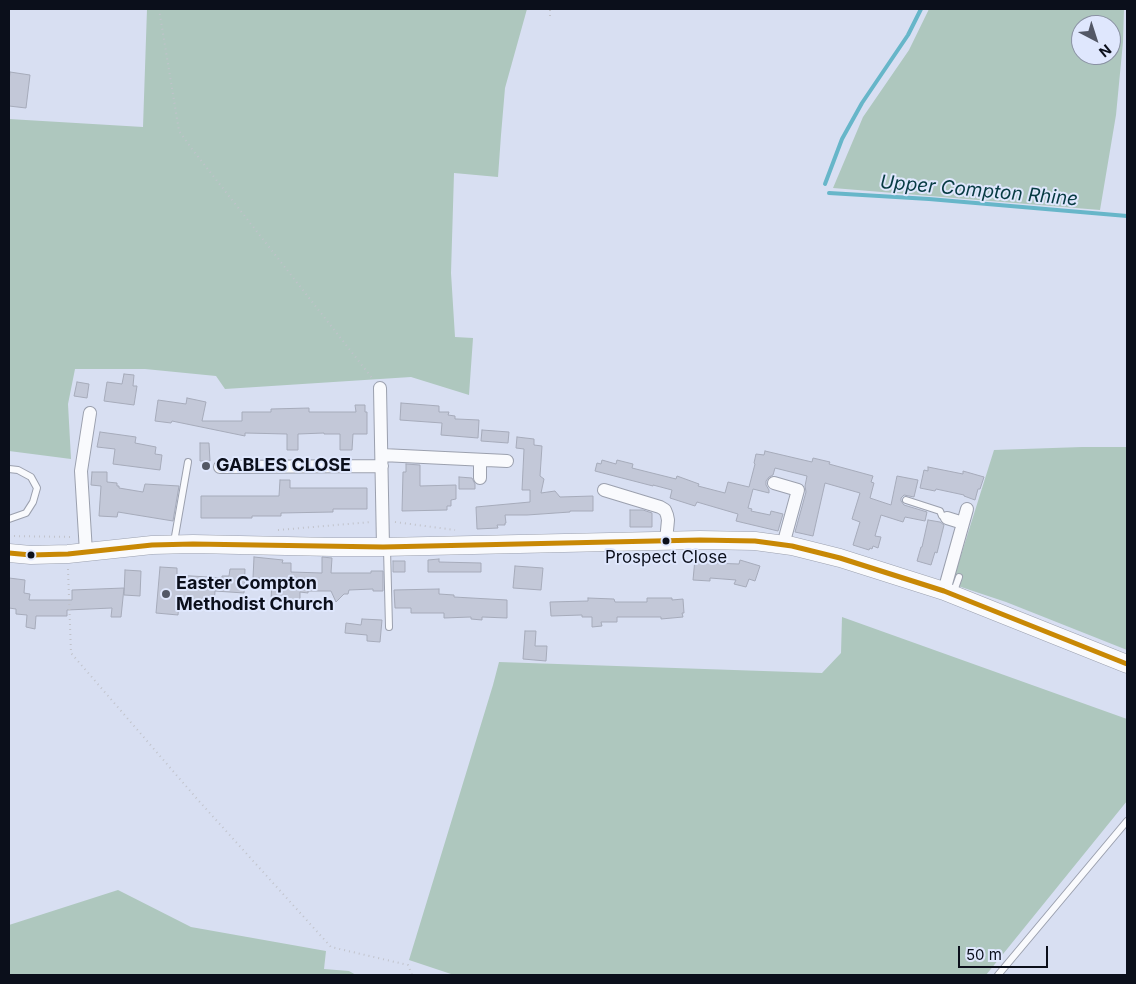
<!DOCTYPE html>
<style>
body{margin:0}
#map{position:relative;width:1136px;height:984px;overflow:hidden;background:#d8dff2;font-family:Inter,sans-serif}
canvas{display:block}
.frame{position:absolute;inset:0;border:10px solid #0b0f1b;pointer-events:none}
.north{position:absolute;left:1071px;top:15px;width:50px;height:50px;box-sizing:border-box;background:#dfe7fd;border:1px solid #8a91a3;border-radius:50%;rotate:140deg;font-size:14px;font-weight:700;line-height:20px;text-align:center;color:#0b0f1b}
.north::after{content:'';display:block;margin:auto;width:18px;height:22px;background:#535866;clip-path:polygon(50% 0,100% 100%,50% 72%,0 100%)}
.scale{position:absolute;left:958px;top:946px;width:90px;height:22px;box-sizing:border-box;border:2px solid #0b0f1b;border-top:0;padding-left:6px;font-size:15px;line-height:18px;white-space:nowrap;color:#0b0f1b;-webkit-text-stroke:4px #dfe7fd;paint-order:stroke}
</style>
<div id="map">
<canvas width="1136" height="984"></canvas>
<div class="frame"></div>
<div class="north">N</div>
<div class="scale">50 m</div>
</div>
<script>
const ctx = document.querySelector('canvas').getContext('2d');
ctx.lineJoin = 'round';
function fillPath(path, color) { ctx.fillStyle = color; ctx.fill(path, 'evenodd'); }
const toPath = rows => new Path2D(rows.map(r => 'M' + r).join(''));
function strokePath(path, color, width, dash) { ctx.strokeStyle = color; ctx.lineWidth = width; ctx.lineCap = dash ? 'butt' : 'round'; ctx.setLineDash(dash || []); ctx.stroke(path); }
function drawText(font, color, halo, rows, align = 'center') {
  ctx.font = font + ' Inter,sans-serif'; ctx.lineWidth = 4; ctx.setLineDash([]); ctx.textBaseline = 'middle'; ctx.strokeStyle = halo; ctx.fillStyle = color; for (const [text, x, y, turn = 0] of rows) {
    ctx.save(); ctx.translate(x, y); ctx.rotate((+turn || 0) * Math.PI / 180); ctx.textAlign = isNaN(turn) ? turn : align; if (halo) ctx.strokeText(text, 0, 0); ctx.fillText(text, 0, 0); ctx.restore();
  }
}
const green = toPath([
 [147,9,527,9,505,88,501,135,498,177,454,173,451,273,455,337,473,338,469,395,411,377,225,389,216,376,145,369,75,369,68,404,71,459,9,451,9,119,143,127],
 [929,9,1124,9,1123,42,1116,115,1100,210,833,188,863,117,909,50],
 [1081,25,1111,25,1111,55,1081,55],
 [1082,447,1127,447,1127,650,1006,602,952,584,994,450],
 [842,617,1127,719,1127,801,986,975,454,975,409,960,493,685,499,662,822,673,841,653],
 [118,890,191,927,326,951,324,969,349,971,356,975,9,975,9,925]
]);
const stream = toPath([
 [825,184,842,139,862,103,908,35,921,9],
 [829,193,929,199,1127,216]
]);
const building = toPath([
 [10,72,30,75,26,108,9,106,9,82,10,72],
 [124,374,134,375,133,386,137,386,134,405,104,401,107,382,122,384,124,374],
 [77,382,89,384,87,398,74,396,77,382],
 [187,398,206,402,202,421,242,421,242,412,271,412,271,409,309,408,309,412,356,412,355,405,365,405,365,412,367,412,367,434,353,434,352,450,340,450,340,434,324,434,324,433,298,434,298,450,287,450,287,434,245,433,245,436,172,421,171,423,155,421,158,400,186,404,187,398],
 [401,403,439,406,439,412,449,412,448,415,455,416,455,419,457,419,479,420,478,438,441,435,442,423,400,420,401,403],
 [482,430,509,432,508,443,481,441,482,430],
 [100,432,136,437,135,443,156,447,155,454,162,455,160,470,113,464,115,449,97,447,100,432],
 [517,437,534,439,534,445,542,446,540,476,544,479,541,493,555,491,560,497,593,496,593,511,570,511,570,512,527,515,505,515,506,523,505,523,505,525,497,525,498,528,477,529,476,507,530,502,530,490,522,490,524,449,516,448,517,437],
 [200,443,209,443,210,461,200,461,200,443],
 [765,451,812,462,813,458,830,462,829,464,873,476,871,482,874,483,870,498,891,505,897,476,918,480,914,497,904,495,901,498,901,501,904,505,927,512,925,521,905,517,903,522,881,515,875,536,881,537,878,548,873,546,872,549,870,548,869,550,853,545,860,522,852,519,860,493,825,483,813,536,795,532,806,492,805,486,807,476,775,468,773,475,769,477,766,481,766,485,769,490,769,493,753,489,748,508,752,509,751,511,770,515,771,511,783,514,778,531,736,521,738,514,697,502,695,506,670,498,672,490,653,485,653,486,595,471,597,463,601,464,602,460,616,464,617,460,633,464,632,468,676,479,677,476,699,484,698,486,725,493,728,482,749,487,755,464,754,463,756,454,764,455,765,451],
 [406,464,420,465,420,486,456,485,456,499,451,500,451,506,447,506,447,510,402,511,403,472,406,472,406,464],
 [928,467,963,474,963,471,984,477,980,489,978,489,975,500,964,496,964,495,936,489,935,491,920,488,924,470,928,471,928,467],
 [92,472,107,472,107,482,117,483,117,486,119,486,119,488,143,492,145,484,179,486,173,521,118,512,117,517,99,516,101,486,91,485,92,472],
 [459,477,472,478,475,484,475,489,459,489,459,477],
 [280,480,290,480,290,488,367,488,367,509,333,509,333,512,281,513,281,516,252,516,252,518,201,518,201,496,279,496,280,480],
 [630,510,643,510,652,513,652,527,630,527,630,510],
 [928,520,940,522,944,525,937,553,935,552,931,565,917,561,921,547,922,547,928,520],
 [254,557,283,560,282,563,291,563,291,572,322,573,322,557,332,558,331,573,371,573,371,571,383,571,383,591,373,591,373,589,349,590,348,594,344,594,336,602,331,591,308,591,308,593,300,592,300,602,271,601,272,579,253,578,254,557],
 [439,559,439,562,481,563,481,572,428,572,428,560,439,559],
 [695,559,711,559,711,563,739,564,740,560,760,566,755,581,749,579,746,587,734,584,736,580,710,578,710,581,693,580,695,559],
 [393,561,405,561,405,572,393,572,393,561],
 [515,566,543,568,541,590,513,588,515,566],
 [160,567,177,568,177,575,222,578,222,576,229,576,230,569,245,569,244,593,215,591,214,606,179,603,178,615,156,613,160,567],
 [125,570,141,571,140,596,124,595,125,570],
 [9,578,25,580,24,593,30,594,29,600,72,600,72,590,124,588,121,617,111,617,112,608,67,610,67,616,36,616,35,629,26,627,27,615,16,614,16,609,9,608,9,578],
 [439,589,439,594,454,595,454,597,507,600,507,618,482,617,482,620,471,619,471,617,444,618,444,613,411,613,411,608,395,608,394,590,439,589],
 [588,598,614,599,615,602,647,602,647,598,672,598,672,600,683,599,684,613,682,613,683,617,661,619,661,617,617,617,617,622,601,622,602,626,592,627,592,617,582,617,582,615,551,616,550,602,588,601,588,598],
 [362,619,382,620,380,642,367,641,367,635,345,633,346,623,361,625,362,619],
 [525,631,536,631,535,646,547,646,546,661,523,659,525,631]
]);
const path = toPath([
 [159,9,179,131,192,149,372,378],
 [550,16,550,9],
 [395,522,455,530],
 [278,530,371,522],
 [9,536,74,537],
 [68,569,71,653,198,800,331,947,408,965,412,975]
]);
const service = toPath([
 [9,469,18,470,31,477,37,488,33,502,26,513,9,519],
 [906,500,940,511,942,516,947,518],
 [174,542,188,462],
 [387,549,389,627],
 [953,594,959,577],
 [998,975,1127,821]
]);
const minor = toPath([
 [380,388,383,547],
 [382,455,507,461],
 [220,467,382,466],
 [480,478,480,460],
 [774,483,798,490,783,545],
 [604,490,660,507,665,510,667,515,668,520,666,541],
 [947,518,963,523],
 [86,552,81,471,90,413],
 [944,591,967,509]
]);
const secondary = toPath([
 [9,553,31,555,68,554,152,545,193,544,333,547,383,547,700,540,755,541,792,546,840,558,944,591,1127,664]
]);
const bus1 = toPath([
 [9,553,31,555,68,554,152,545,193,544,383,547,700,540,755,541,792,546,840,558,944,591,1127,664]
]);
const markers = [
 [206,466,5,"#535866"],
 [666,541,4.5,"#0b0f1b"],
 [31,555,4.5,"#0b0f1b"],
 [166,594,5,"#535866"]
];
const busNames = [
 ["Prospect Close",666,558]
];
const poiNames = [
 ["GABLES CLOSE",216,466],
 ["Easter Compton",176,584],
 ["Methodist Church",176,605]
];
const waterNames = [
 ["Upper Compton Rhine",979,191,5]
];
fillPath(green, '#aec7be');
strokePath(stream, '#67b6c9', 4);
fillPath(building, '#c3c8d8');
strokePath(building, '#a6abba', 1);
strokePath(service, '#9ba0ae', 8);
strokePath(minor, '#9ba0ae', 14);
strokePath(secondary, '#9ba0ae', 19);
strokePath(path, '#c1c3cb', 2, [1, 4]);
strokePath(service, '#f9fafd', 6);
strokePath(minor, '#f9fafd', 12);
strokePath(secondary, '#f9fafd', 18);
strokePath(bus1, '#c88805', 5);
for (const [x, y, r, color] of markers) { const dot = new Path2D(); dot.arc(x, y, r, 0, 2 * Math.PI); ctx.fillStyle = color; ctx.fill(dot); strokePath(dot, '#dfe7fd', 2); }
drawText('17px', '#0b0f1b', '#dfe7fd', busNames);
drawText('bold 18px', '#0b0f1b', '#dfe7fd', poiNames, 'left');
drawText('italic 19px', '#063a42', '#dfe7fd', waterNames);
</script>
